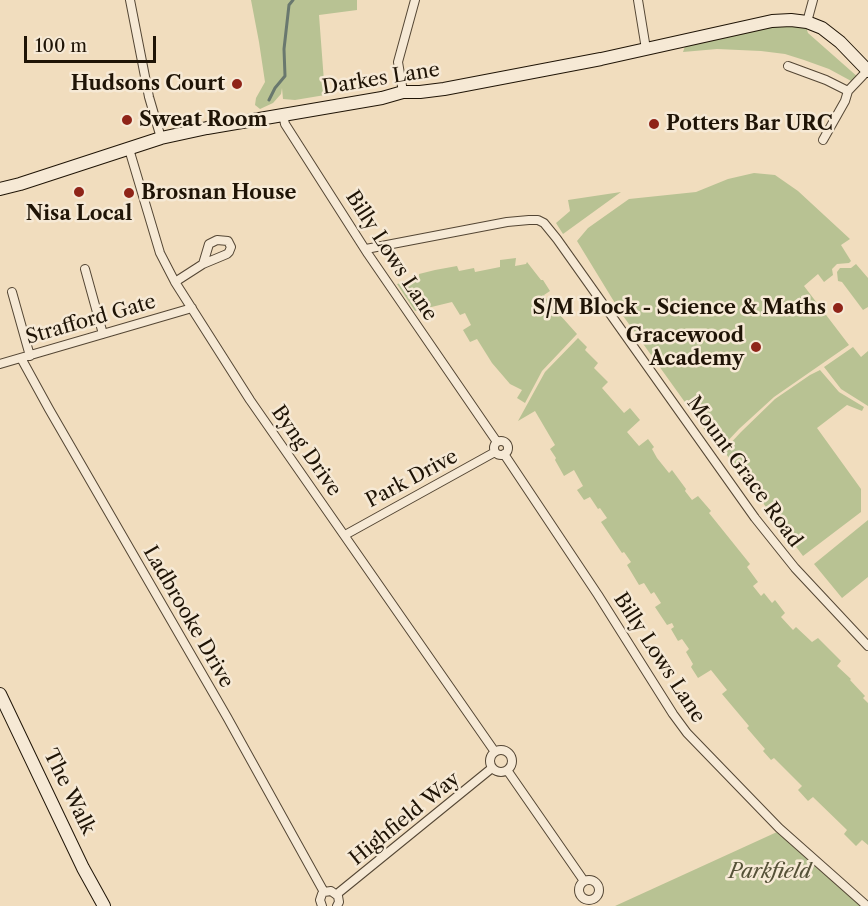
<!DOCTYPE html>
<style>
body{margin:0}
#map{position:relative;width:868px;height:906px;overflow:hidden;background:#f1ddbe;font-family:"Libre Caslon Text",serif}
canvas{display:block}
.scale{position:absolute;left:24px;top:36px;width:132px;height:27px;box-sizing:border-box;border:3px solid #1f1406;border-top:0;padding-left:8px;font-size:18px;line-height:21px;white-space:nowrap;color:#1f1406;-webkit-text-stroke:4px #f6e9d5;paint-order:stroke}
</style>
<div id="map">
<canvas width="868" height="906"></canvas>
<div class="scale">100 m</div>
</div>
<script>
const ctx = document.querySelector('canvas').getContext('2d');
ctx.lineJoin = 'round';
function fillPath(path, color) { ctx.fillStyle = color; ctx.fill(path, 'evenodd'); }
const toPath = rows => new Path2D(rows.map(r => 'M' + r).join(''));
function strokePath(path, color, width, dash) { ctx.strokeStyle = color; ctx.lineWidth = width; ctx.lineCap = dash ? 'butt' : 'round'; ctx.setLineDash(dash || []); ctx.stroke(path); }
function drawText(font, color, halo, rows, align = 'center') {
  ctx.font = font + ' "Libre Caslon Text",serif'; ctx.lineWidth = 5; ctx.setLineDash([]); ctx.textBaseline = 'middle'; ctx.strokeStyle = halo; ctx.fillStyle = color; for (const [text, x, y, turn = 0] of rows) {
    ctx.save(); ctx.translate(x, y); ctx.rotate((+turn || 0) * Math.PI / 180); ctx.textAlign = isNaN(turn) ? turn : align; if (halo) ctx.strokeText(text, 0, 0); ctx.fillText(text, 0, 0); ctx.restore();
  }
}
const green = toPath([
 [251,0,357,0,357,10,319,15,325,95,295,100,283,99,282,88,281,94,273,103,260,109,255,105,256,98,265,82,259,42],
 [777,24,806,27,808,33,859,78,853,82,829,69,804,60,785,54,761,51,717,49,683,52,685,46],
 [754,173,775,175,798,191,850,239,841,245,851,261,849,263,837,264,832,269,833,275,824,282,818,274,804,286,849,345,774,397,739,429,723,446,717,447,621,313,577,241,588,228,629,199,696,192,728,179],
 [621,192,563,234,556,223,570,211,568,200],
 [516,258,515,266,526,264,527,262,541,280,543,280,550,291,544,295,558,316,560,315,577,334,542,371,525,403,517,398,522,390,510,384,492,363,477,339,470,342,463,330,471,325,465,313,460,315,452,302,415,311,397,284,419,279,419,274,435,270,457,266,459,271,474,268,475,272,500,267,500,260],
 [856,264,868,278,868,307,863,310,842,282,838,281,837,272,840,268,851,268],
 [578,338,587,347,585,350,598,363,594,368,608,382,602,388,624,413,630,408,640,420,627,432,639,446,648,439,654,447,652,449,657,458,669,473,672,470,686,489,685,491,692,500,698,496,711,511,709,513,750,564,747,567,758,582,753,586,761,596,764,593,772,603,775,600,785,613,781,617,793,630,796,627,812,642,818,638,841,661,837,666,851,679,850,680,865,696,863,698,868,703,868,845,862,840,856,846,844,834,847,830,813,797,808,801,798,790,802,786,774,758,771,760,763,751,765,749,747,728,749,726,722,694,727,690,711,670,698,678,691,667,693,664,686,652,689,649,682,639,678,641,671,629,674,627,672,623,667,625,655,607,661,603,654,592,651,594,644,583,639,585,627,565,631,562,624,552,622,553,601,522,607,518,600,508,598,509,590,497,584,500,577,490,583,486,574,470,564,476,555,460,556,458,550,449,555,445,535,411,518,421,545,372],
 [853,347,861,357,868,351,868,406,841,389,824,367],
 [820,370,839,392,864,407,862,411,847,405,817,428,861,489,861,512,803,556,726,454,726,448,741,432,775,399,810,375],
 [868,520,868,577,842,598,814,564],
 [777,832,861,906,615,906]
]);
const stream = toPath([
 [269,100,275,88,285,76,284,49,289,5,293,0]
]);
const street = toPath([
 [130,0,149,97,161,138],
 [638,0,646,49],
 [807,22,813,0],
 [788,66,826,80,848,91],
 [403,92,398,62,415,0],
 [283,115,285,124,368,254,497,442],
 [823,140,845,101,848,91,867,71],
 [129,149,160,253,175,282,250,400,495,752],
 [366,249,507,222,529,220,538,220,544,223,557,239,755,518,795,568,868,646],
 [85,269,103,334],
 [175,282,203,264,227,254,229,252,231,247,228,241,217,240,209,244,203,264],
 [12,292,30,356],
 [21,358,49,409,227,717,324,892],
 [0,364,192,308],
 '494 448a7 7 0 1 1 14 0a7 7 0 1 1-14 0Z',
 [504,454,598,595,673,714,687,733,779,828,867,906],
 [345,535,495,452],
 '490 761a11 11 0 1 1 22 0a11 11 0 1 1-22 0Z',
 [507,770,584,881],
 '579 890a10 10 0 1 1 20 0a10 10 0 1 1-20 0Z',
 [337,894,492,768],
 [322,906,320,900,322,894,324,892,331,891,338,896,339,902,337,906]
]);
const secondary = toPath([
 [0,189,20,184,161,138,207,128,382,98,403,92,420,92,444,89,601,59,772,21,791,20,807,22,822,28,840,42,868,71],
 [0,694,83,868,104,906]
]);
const markers = [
 [237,84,6,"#8f2418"],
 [127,120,6,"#8f2418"],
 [654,124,6,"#8f2418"],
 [79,192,6,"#8f2418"],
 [129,193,6,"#8f2418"],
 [838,308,6,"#8f2418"],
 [756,347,6,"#8f2418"]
];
const streetNames = [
 ["Darkes Lane",381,79,-9],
 ["Billy Lows Lane",391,256,57],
 ["Strafford Gate",91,320,-16],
 ["Byng Drive",306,451,55],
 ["Mount Grace Road",744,472,54],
 ["Park Drive",412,479,-28],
 ["Ladbrooke Drive",188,617,60],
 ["Billy Lows Lane",659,658,57],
 ["The Walk",69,792,64],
 ["Highfield Way",405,819,-39]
];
const poiNames = [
 ["Hudsons Court",225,84],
 ["Sweat Room",139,120,"left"],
 ["Potters Bar URC",666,124,"left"],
 ["Brosnan House",141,193,"left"],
 ["Nisa Local",79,214,"center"],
 ["S/M Block - Science & Maths",826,308],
 ["Gracewood",744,336],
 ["Academy",744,359]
];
const parkNames = [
 ["Parkfield",770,872]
];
fillPath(green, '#b8c293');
strokePath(stream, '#69786e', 3);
strokePath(street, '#544634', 10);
strokePath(secondary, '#1f1406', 14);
strokePath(street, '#f6e9d5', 8);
strokePath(secondary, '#f6e9d5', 12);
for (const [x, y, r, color] of markers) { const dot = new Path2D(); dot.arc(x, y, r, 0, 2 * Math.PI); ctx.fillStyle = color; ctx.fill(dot); strokePath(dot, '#f6e9d5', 2); }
drawText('20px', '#1f1406', '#f6e9d5', streetNames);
drawText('bold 20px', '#1f1406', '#f6e9d5', poiNames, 'right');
drawText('italic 20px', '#555137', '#f6e9d5', parkNames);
</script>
